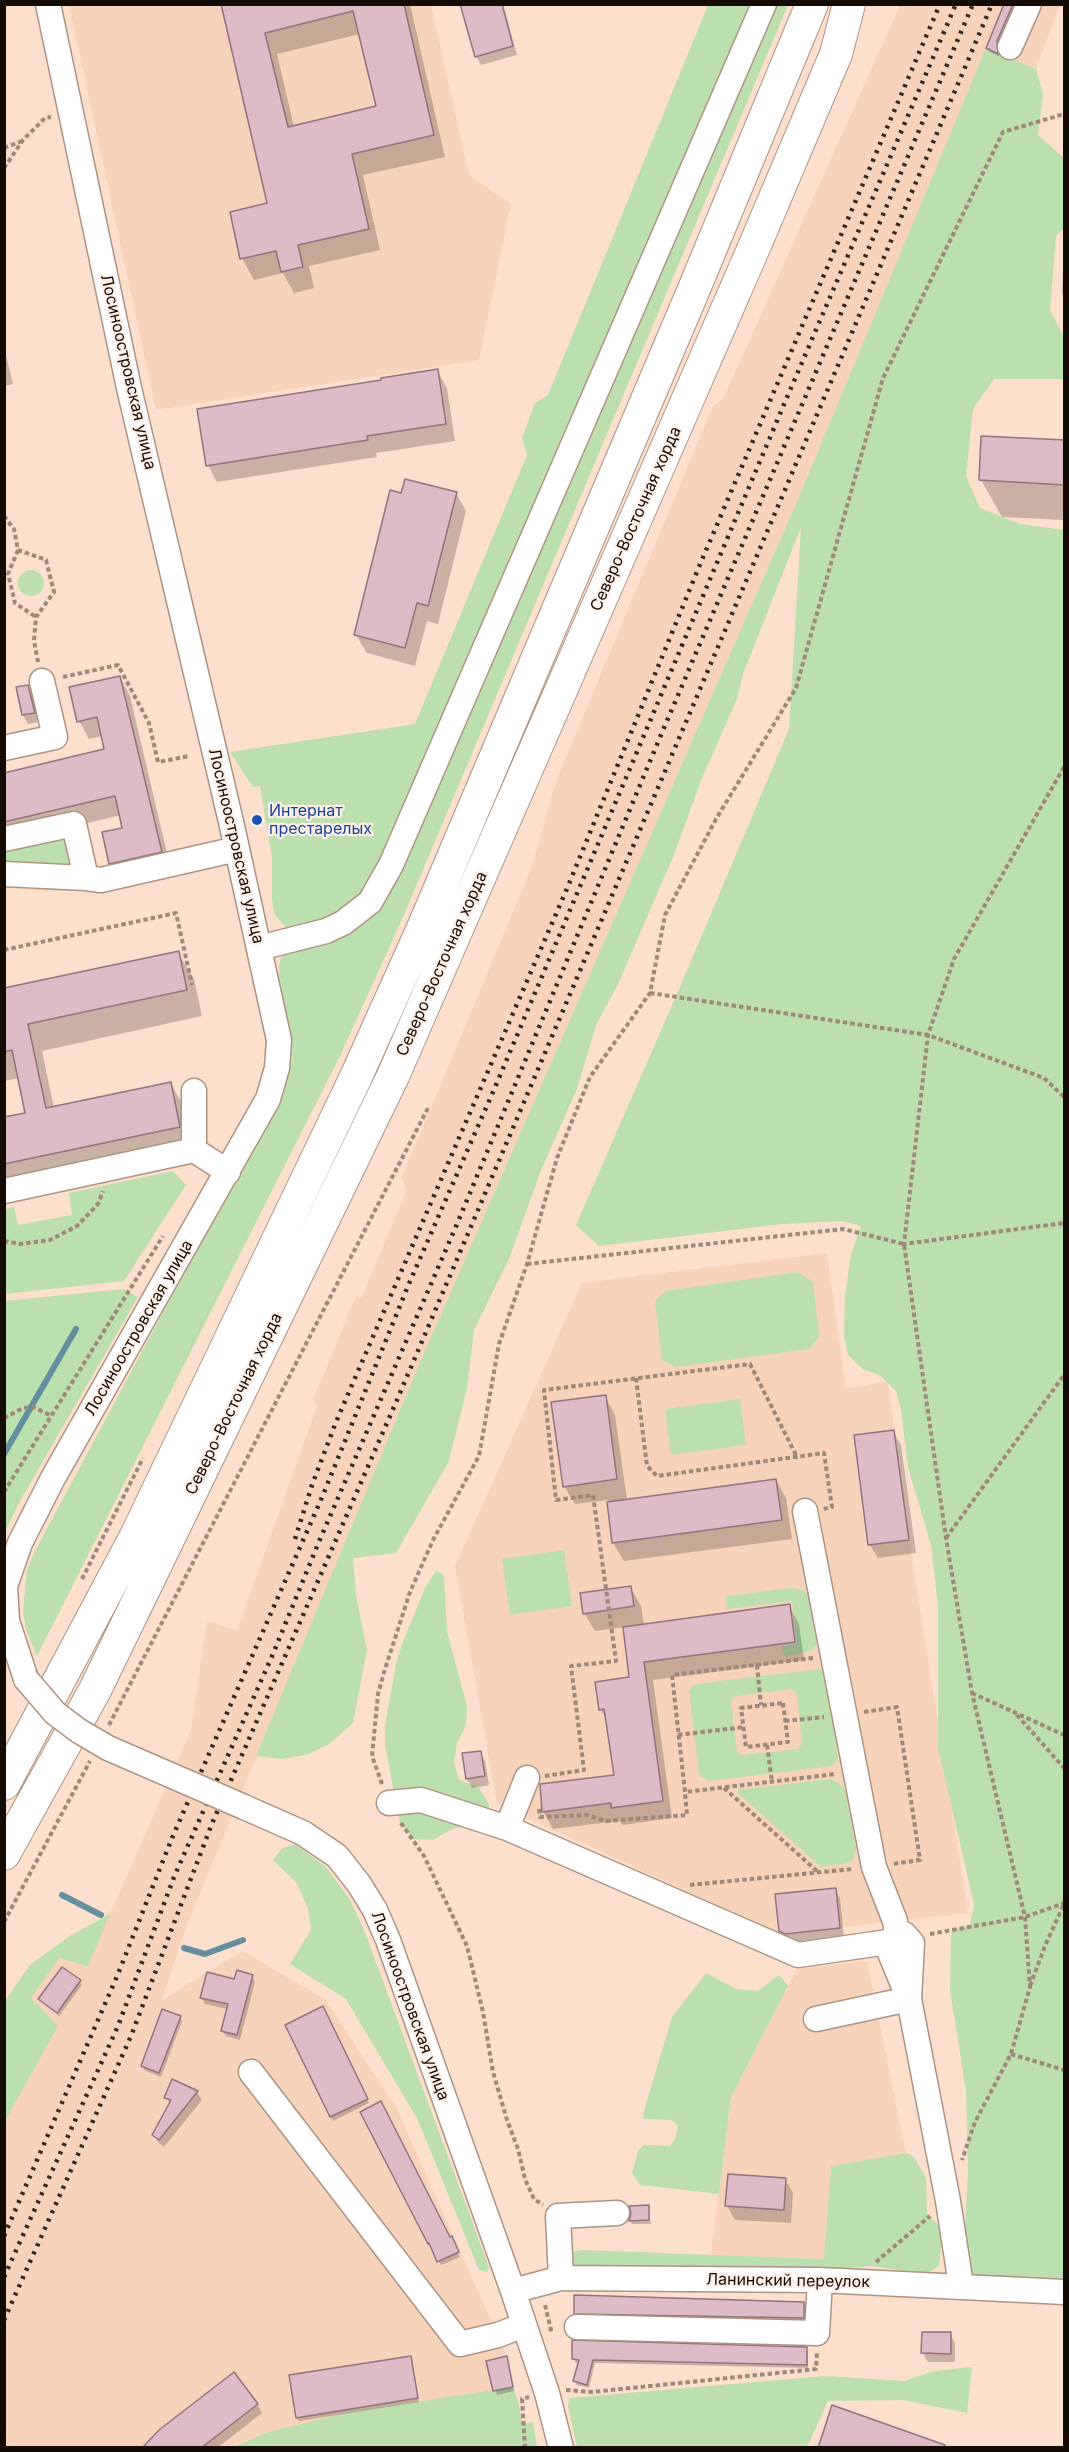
<!DOCTYPE html>
<meta charset="utf-8">
<style>
body{margin:0}
#map{position:relative;width:1069px;height:2452px;overflow:hidden;background:#fcdfcc;font-family:Inter,sans-serif}
canvas{display:block}
.frame{position:absolute;inset:0;border:6px solid #140b05;pointer-events:none}
</style>
<div id="map">
<canvas width="1069" height="2452"></canvas>
<div class="frame"></div>
</div>
<script>
const ctx = document.querySelector('canvas').getContext('2d');
ctx.lineJoin = 'round';
function fillPath(path, color) { ctx.fillStyle = color; ctx.fill(path, 'evenodd'); }
const toPath = rows => new Path2D(rows.map(r => 'M' + r).join(''));
function strokePath(path, color, width, dash) { ctx.strokeStyle = color; ctx.lineWidth = width; ctx.lineCap = dash ? 'butt' : 'round'; ctx.setLineDash(dash || []); ctx.stroke(path); }
function drawText(font, color, halo, rows, align = 'center') {
  ctx.font = font + ' Inter,sans-serif'; ctx.lineWidth = 4.5; ctx.setLineDash([]); ctx.textBaseline = 'middle'; ctx.strokeStyle = halo; ctx.fillStyle = color; for (const [text, x, y, turn = 0] of rows) {
    ctx.save(); ctx.translate(x, y); ctx.rotate((+turn || 0) * Math.PI / 180); ctx.textAlign = isNaN(turn) ? turn : align; if (halo) ctx.strokeText(text, 0, 0); ctx.fillText(text, 0, 0); ctx.restore();
  }
}
const built = toPath([
 [69,5,431,5,469,175,511,204,479,360,156,410],
 [900,5,1060,5,1036,69,986,49,798,499,418,1367,187,1925,162,2000,242,1951,325,1999,396,2107,507,2356,513,2387,265,2433,231,2447,5,2448,5,2001,30,1965,70,1936,110,1914,191,1730,207,1621,237,1630,317,1406,313,1400,356,1296,362,1297,406,1191,402,1177,532,866,556,781,713,406,723,399],
 [827,1253,846,1388,888,1382,909,1540,968,1913,780,1934,497,1804,455,1566,582,1283],
 [867,1961,906,2153,831,2166,825,2259,711,2255,731,2097,797,1969]
]);
const green = toPath([
 [708,5,754,5,374,885,340,918,288,930,275,915,272,901,272,858,260,786,253,787,230,752,415,724,527,455,522,438,535,403,548,395],
 [769,5,788,5,403,917,340,1056,37,1656,26,1630,23,1611,27,1570,35,1551,286,1083,292,1058,292,1038,279,982,279,966,281,958,287,952,362,917],
 [986,48,1036,69,1043,94,1038,135,1064,158,1064,228,1056,236,1050,311,1064,336,1064,379,994,379,973,409,966,476,980,508,1020,524,1064,530,1064,2282,972,2278,965,2231,968,2171,966,2091,950,1990,951,1931,970,1925,974,1904,938,1748,938,1606,931,1545,908,1467,901,1409,896,1391,881,1376,863,1369,848,1355,844,1336,845,1297,851,1254,861,1226,842,1221,783,1224,599,1246,576,1225,683,980,789,729,801,527,743,674,737,699,702,778,673,857,618,984,596,1025,577,1089,541,1170,509,1259,474,1330,467,1388,449,1461,396,1553,353,1558,356,1595,367,1650,353,1723,329,1744,309,1754,282,1759,256,1756,418,1367,798,499],
 '18 583a13 13 0 1 1 26 0a13 13 0 1 1-26 0Z',
 [69,831,79,872,5,868,4,844],
 [173,1171,186,1185,124,1281,5,1294,5,1209,14,1207,18,1225,72,1215,69,1193],
 [798,1272,813,1282,819,1337,809,1349,676,1367,662,1360,655,1301,665,1291],
 [123,1289,138,1297,20,1501,5,1532,5,1301],
 [740,1399,746,1445,671,1455,665,1409],
 [564,1550,572,1606,510,1615,502,1559],
 [436,1571,444,1575,447,1632,467,1706,466,1725,457,1743,454,1762,459,1780,478,1787,489,1804,489,1822,469,1824,450,1830,433,1840,413,1839,400,1823,385,1745,385,1725,396,1664,402,1644,425,1588],
 [790,1588,802,1590,810,1596,819,1641,813,1649,805,1653,784,1656,782,1646,797,1644,792,1601,727,1609,726,1596],
 [821,1669,827,1672,838,1759,832,1766,709,1781,699,1775,689,1690,695,1684],
 [792,1689,797,1694,802,1743,798,1749,742,1755,737,1752,731,1700,735,1696],
 [830,1779,839,1783,845,1790,856,1848,854,1858,849,1863,821,1867,738,1793,738,1790],
 [295,1844,326,1867,350,1900,364,1930,489,2267,487,2272,479,2270,418,2120,346,1999,290,1964,311,1930,308,1908,296,1882,273,1860,282,1848],
 [110,1914,88,1966,59,1958,31,1998,58,2026,5,2121,5,2001,30,1965,70,1936],
 [706,1973,736,1989,758,1991,779,1975,788,1986,731,2097,719,2194,640,2185,632,2173,638,2151,644,2145,670,2146,676,2137,678,2126,672,2120,644,2119,643,2114,672,2017],
 [906,2153,914,2157,926,2178,927,2213,943,2230,939,2266,929,2272,917,2273,871,2266,822,2271,575,2269,571,2263,570,2257,573,2252,581,2250,824,2259,831,2166],
 [972,2367,967,2413,903,2400,828,2401,807,2447,577,2447,568,2406,569,2398,825,2376,904,2381,934,2371],
 [513,2387,519,2405,522,2424,533,2422,537,2447,231,2448,265,2433,345,2413]
]);
const shadow = toPath([
 [223,4,410,4,445,157,363,175,380,250,309,266,314,288,294,293,283,273,254,280,242,258,269,204],
 [360,34,378,107,294,127,277,54],
 [462,4,503,4,517,55,481,65,476,56],
 [1006,4,1017,4,998,46,999,56,990,52,987,48],
 [1064,248,1064,297,1062,293],
 [4,347,13,384,4,386],
 [437,371,447,388,455,441,376,453,377,457,217,482,208,465,383,381],
 [1064,441,1064,520,1002,517,981,480],
 [456,493,466,511,438,624,427,621,415,666,367,653,356,635,402,495],
 [120,677,130,696,171,870,121,881,110,863,124,829,121,815,4,843,4,774,106,750,103,736,89,739,79,721],
 [27,686,33,695,39,722,28,724,23,715,18,688],
 [178,953,194,979,202,1016,42,1051,54,1108,170,1083,186,1110,194,1153,4,1194,4,1119,27,1114,20,1078,4,1081,4,990],
 [605,1396,615,1415,627,1500,776,1480,786,1498,792,1539,624,1561,613,1543,608,1500,575,1504,564,1486],
 [893,1431,901,1445,916,1553,878,1558,870,1545],
 [631,1588,641,1606,644,1626,789,1606,799,1624,804,1660,653,1680,672,1818,623,1825,619,1821,553,1829,543,1811,541,1786,615,1776,608,1721,601,1710,631,1678,624,1627,595,1631,584,1613],
 [480,1752,485,1761,489,1785,472,1788,467,1779],
 [835,1889,840,1898,844,1937,791,1942,786,1940,781,1931],
 [252,1976,255,1982,240,2040,226,2036,222,2031,228,2009,205,2004,202,1998,235,1981],
 [80,1981,82,1985,59,2016,40,1999],
 [322,2008,369,2103,333,2121,287,2025],
 [180,2017,182,2021,161,2077,144,2070,142,2066],
 [173,2081,197,2092,202,2100,164,2147,159,2143,154,2135,171,2105,166,2097],
 [380,2103,460,2257,441,2265,429,2243,362,2113],
 [785,2179,793,2193,791,2223,735,2220,727,2206],
 [648,2207,651,2224,632,2224,630,2220],
 [804,2304,806,2308,805,2322,578,2317,575,2313],
 [950,2334,955,2343,955,2362,928,2362,923,2353],
 [806,2348,808,2352,808,2368,595,2363,589,2388,577,2385,575,2381,579,2363,576,2363,574,2359],
 [410,2357,419,2402,299,2421,297,2418],
 [488,2362,508,2362,514,2391,497,2395],
 [257,2404,262,2413,217,2448,145,2448]
]);
const stream = toPath([
 [4,1454,76,1329],
 [62,1895,101,1915],
 [184,1948,205,1954,243,1940]
]);
const building = toPath([
 [221,4,404,4,434,135,352,154,369,229,298,245,303,267,281,272,276,251,240,259,230,212,267,203,221,4],
 [353,11,376,106,288,127,265,33,353,11],
 [460,4,502,4,513,46,475,57,460,4],
 [1004,4,1013,4,997,41,998,54,986,48,1004,4],
 [438,369,446,424,367,436,368,440,206,466,197,409,381,380,381,378,438,369],
 [981,436,1065,440,1065,485,979,480,981,436],
 [405,479,457,492,428,606,417,603,405,648,354,635,390,490,401,493,405,479],
 [120,676,162,852,109,864,102,832,122,828,115,796,4,822,4,773,104,749,97,717,77,722,69,687,120,676],
 [28,685,35,713,22,715,16,687,28,685],
 [179,951,187,990,28,1024,46,1108,171,1082,180,1127,4,1164,4,1117,25,1113,12,1050,4,1052,4,988,179,951],
 [606,1395,617,1479,563,1487,551,1402,606,1395],
 [894,1430,909,1540,868,1545,854,1435,894,1430],
 [776,1479,782,1520,612,1543,607,1502,776,1479],
 [631,1586,634,1606,583,1614,580,1593,631,1586],
 [790,1604,795,1642,644,1662,663,1801,611,1808,611,1803,542,1812,540,1784,614,1775,604,1709,599,1710,595,1682,629,1677,623,1627,790,1604],
 [481,1751,485,1776,466,1779,462,1753,481,1751],
 [836,1888,840,1928,785,1934,779,1931,775,1894,836,1888],
 [62,1967,81,1980,57,2013,38,1999,62,1967],
 [237,1970,253,1975,237,2035,221,2031,228,2004,200,1998,207,1972,234,1979,237,1970],
 [323,2006,368,2099,330,2117,285,2025,323,2006],
 [162,2009,181,2016,159,2073,141,2066,162,2009],
 [172,2079,198,2091,159,2140,152,2135,171,2100,164,2098,172,2079],
 [381,2101,450,2237,452,2236,459,2252,437,2262,429,2243,428,2244,360,2112,381,2101],
 [728,2174,786,2178,784,2210,725,2206,728,2174],
 [649,2205,649,2220,629,2221,631,2213,629,2206,649,2205],
 [574,2295,804,2302,804,2318,574,2314,574,2295],
 [922,2332,951,2332,951,2354,921,2353,922,2332],
 [572,2340,807,2347,807,2365,593,2360,587,2385,573,2381,579,2360,572,2359,572,2340],
 [411,2356,418,2398,296,2418,289,2375,411,2356],
 [507,2356,513,2387,493,2391,486,2361,507,2356],
 [234,2372,258,2404,201,2448,142,2448,159,2430,234,2372],
 [832,2405,945,2445,944,2448,818,2448,832,2405]
]);
const path = toPath([
 [4,148,22,141],
 [4,168,23,140,45,118,51,117],
 [4,516,14,529,18,550,46,560,54,592,36,617,34,641,38,662],
 [18,550,8,574,15,603,36,617],
 [63,677,118,665,149,723,158,762,189,756],
 [1064,767,954,959,928,1035,904,1244,1064,1223],
 [4,950,176,913,192,985],
 [650,993,928,1035,1044,1078,1064,1097],
 [4,1241,20,1244,50,1240,77,1226,98,1204,103,1191],
 [527,1264,843,1229,904,1244,946,1538,972,1693,1025,1917,1030,1987,1011,2054,975,2122,962,2160],
 [636,1378,647,1466,657,1476,824,1453,832,1507,823,1509],
 [4,1418,23,1408,33,1407,52,1416],
 [4,1492,163,1236],
 [946,1538,1064,1375],
 [82,1579,143,1458],
 [813,1658,672,1675,685,1792,836,1774],
 [757,1665,761,1705],
 [972,1693,1064,1735],
 [783,1703,788,1742,746,1747,741,1708,783,1703],
 [864,1712,897,1707,920,1860,893,1864],
 [1017,1715,1064,1768],
 [785,1721,824,1717],
 [109,1725,428,1108],
 [678,1735,744,1727],
 [767,1745,772,1782],
 [545,1776,584,1770,571,1666,616,1661,593,1495,556,1500,544,1390,750,1364,797,1457],
 [382,1784,372,1756,378,1694,385,1669,410,1592,433,1540,479,1456,499,1344,527,1264,557,1158,590,1077,650,993,665,915,716,819,796,688,883,378,1003,132,1064,114],
 [724,1788,818,1872],
 [539,1809,540,1817,587,1815,606,1821,687,1815,685,1792],
 [401,1823,424,1856,467,1946,483,2012,493,2072,507,2120,518,2149,525,2179,534,2199,543,2205],
 [690,1885,853,1869],
 [4,1922,90,1761],
 [930,1934,1025,1917,1064,1903],
 [1030,1986,1045,1946,1064,1904],
 [1011,2054,1064,2070],
 [876,2262,930,2216],
 [545,2305,552,2334],
 [566,2390,592,2392,816,2369,817,2352],
 [525,2448,522,2399,529,2397]
]);
const minor = toPath([
 [1010,47,1029,4],
 [4,748,55,737,42,681],
 [4,839,74,824,86,878,101,880,237,849],
 [4,874,86,878],
 [259,948,326,931,343,923,370,902,391,865,764,4],
 [194,1091,194,1150],
 [4,1191,194,1150,228,1172],
 [805,1511,874,1867,895,1921,897,1934],
 [26,1679,7,1621,5,1586,20,1543,53,1478,268,1099,277,1068,279,1040,232,826,129,388,48,4],
 [527,1778,507,1828,798,1955,888,1942],
 [389,1803,421,1800,507,1828],
 [244,1807,303,1833,337,1856,359,1884,375,1910,388,1940,513,2291,547,2393,561,2448],
 [909,1999,912,1943,904,1934,897,1934,888,1942,888,1948,909,1999,948,2201,961,2285],
 [816,2019,909,1999],
 [251,2072,460,2344,498,2335,524,2325],
 [561,2278,558,2216,617,2213],
 [513,2291,561,2278,820,2280,1064,2292],
 [577,2327,817,2333,820,2280]
]);
const major = toPath([
 [4,1784,136,1536,355,1079,423,928,694,289,812,4],
 [4,1854,95,1690,393,1076,755,245,836,54,849,4]
]);
const rail = toPath([
 [295,1539,312,1485,336,1422,566,891,701,562,940,4],
 [4,2236,118,1974,172,1838,323,1495,408,1286,496,1085,785,402,956,4],
 [4,2277,118,2026,174,1877,273,1654,318,1544,457,1224,658,742,973,4],
 [4,2320,131,2036,211,1826,397,1400,992,4]
]);
const minorBridge = toPath([
 [26,1679,55,1713,79,1731,108,1748,244,1807]
]);
const markers = [
 [257,820,6,"#1a4fb4"]
];
const streetNames = [
 ["Лосиноостровская улица",128,372,77],
 ["Северо-Восточная хорда",636,519,-66],
 ["Лосиноостровская улица",236,846,77],
 ["Северо-Восточная хорда",442,964,-66],
 ["Лосиноостровская улица",139,1328,-60],
 ["Северо-Восточная хорда",234,1404,-64],
 ["Лосиноостровская улица",410,2006,70],
 ["Ланинский переулок",788,2281,1]
];
const transitNames = [
 ["Интернат",269,811],
 ["престарелых",269,829]
];
fillPath(built, '#f7d3bc');
fillPath(green, '#bcdfb0');
fillPath(shadow, '#0003');
strokePath(stream, '#638fa1', 6);
fillPath(building, '#ddbbc7');
strokePath(building, '#91737e', 1.5);
strokePath(minor, '#ad9381', 27);
strokePath(major, '#ad9381', 34);
strokePath(path, '#9d887a', 4, [4.5, 3]);
strokePath(minor, '#fff', 24);
strokePath(major, '#fff', 32);
strokePath(rail, '#33271f', 4.5, [3, 6]);
strokePath(minorBridge, '#ad9381', 27, []);
strokePath(minorBridge, '#fff', 24);
for (const [x, y, r, color] of markers) { const dot = new Path2D(); dot.arc(x, y, r, 0, 2 * Math.PI); ctx.fillStyle = color; ctx.fill(dot); strokePath(dot, '#fcf0e8', 2); }
drawText('16px', '#140b05', '#fcf0e8', streetNames);
drawText('16px', '#164399', '#fcf0e8', transitNames, 'left');
</script>
